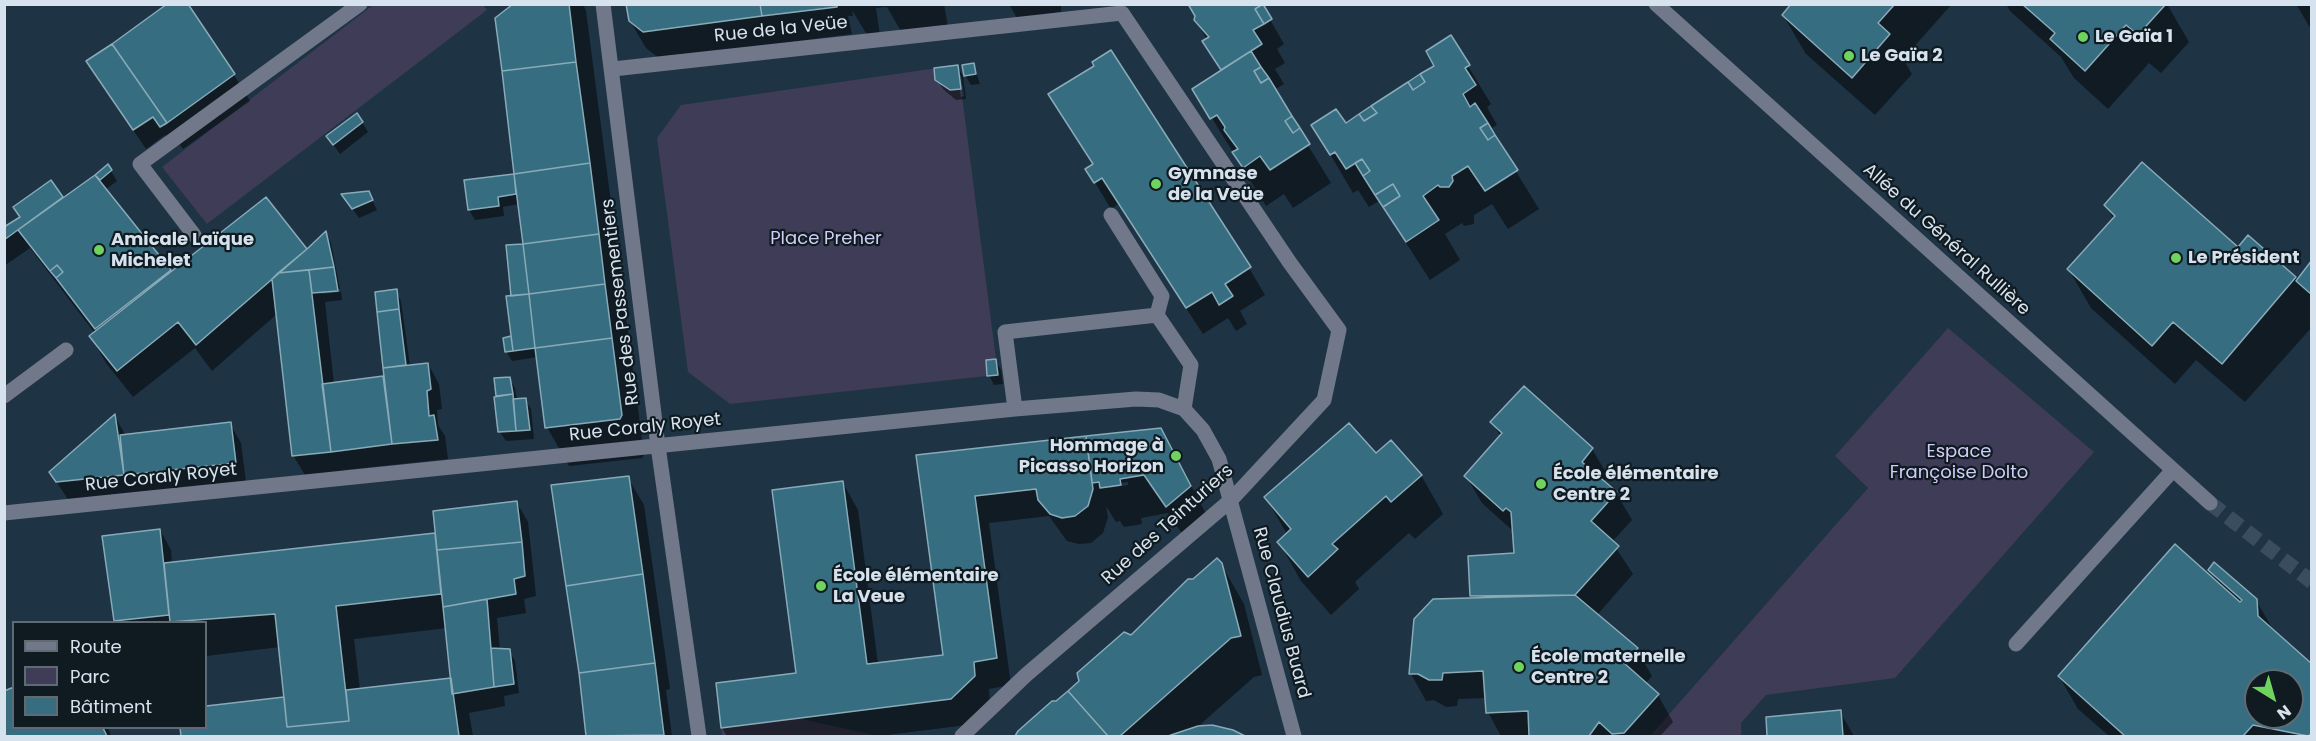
<!DOCTYPE html>
<meta charset="utf-8">
<style>
body{margin:0}
#map{position:relative;width:2316px;height:741px;overflow:hidden;background:#1e3344;font-family:Poppins,sans-serif}
canvas{display:block}
.frame{position:absolute;inset:0;border:6px solid #d6e3ee;pointer-events:none}
.legend{position:absolute;left:12px;top:621px;width:195px;height:108px;box-sizing:border-box;background:#101a21;border:2px solid #5f6a73;margin:0;padding:8px 10px;list-style:none;font-size:18px;color:#d6e3ee}
.legend li{display:flex;align-items:center;gap:12px;height:30px}
.legend b{width:30px;border:2px solid #5f6a73}
.north{position:absolute;left:2244px;top:669px;width:60px;height:60px;box-sizing:border-box;background:#101a21;border:2px solid #5f6a73;border-radius:50%;rotate:143deg;font-size:16px;font-weight:700;line-height:24px;text-align:center;color:#d6e3ee}
.north::after{content:'';display:block;margin:auto;width:21px;height:27px;background:#70d35f;clip-path:polygon(50% 0,100% 100%,50% 72%,0 100%)}
</style>
<div id="map">
<canvas width="2316" height="741"></canvas>
<div class="frame"></div>
<ul class="legend">
<li><b style="height:8px;background:#70788a"></b>Route</li>
<li><b style="height:16px;background:#3e3c56"></b>Parc</li>
<li><b style="height:16px;background:#366d81"></b>Bâtiment</li>
</ul>
<div class="north">N</div>
</div>
<script>
const ctx = document.querySelector('canvas').getContext('2d');
ctx.lineJoin = 'round';
function fillPath(path, color) { ctx.fillStyle = color; ctx.fill(path, 'evenodd'); }
const toPath = rows => new Path2D(rows.map(r => 'M' + r).join(''));
function strokePath(path, color, width, dash) { ctx.strokeStyle = color; ctx.lineWidth = width; ctx.lineCap = dash ? 'butt' : 'round'; ctx.setLineDash(dash || []); ctx.stroke(path); }
function drawText(font, color, halo, rows, align = 'center') {
  ctx.font = font + ' Poppins,sans-serif'; ctx.lineWidth = 4.5; ctx.setLineDash([]); ctx.textBaseline = 'middle'; ctx.strokeStyle = halo; ctx.fillStyle = color; for (const [text, x, y, turn = 0] of rows) {
    ctx.save(); ctx.translate(x, y); ctx.rotate((+turn || 0) * Math.PI / 180); ctx.textAlign = isNaN(turn) ? turn : align; if (halo) ctx.strokeText(text, 0, 0); ctx.fillText(text, 0, 0); ctx.restore();
  }
}
const green = toPath([
 [483,5,487,10,207,224,162,167,373,5],
 [958,65,996,359,986,360,987,376,730,404,688,372,657,138,681,105],
 [1948,328,2094,452,1895,678,1766,695,1741,723,1741,736,1650,736,1868,488,1835,456],
 [797,718,856,731,880,736,722,736,721,728]
]);
const shadow = toPath([
 [515,4,583,4,586,11,644,455,642,458,569,466,547,427,538,357,512,361,506,351,505,339,513,338,512,298,524,245,519,204,503,207,504,216,475,220,469,210,466,181,513,176,517,182],
 [628,4,944,4,948,27,902,33,887,7,876,8,880,36,869,38,852,10,853,16,848,16,852,34,660,59,646,48,630,21],
 [1009,4,1061,4,1061,12,1017,18],
 [1261,4,1284,44,1277,49,1285,63,1275,69,1284,84,1274,90,1331,183,1293,208,1284,194,1266,206,1194,89,1221,72,1204,42,1207,40,1196,20],
 [1786,4,1952,4,1903,59,1912,74,1875,115,1806,54,1783,15,1790,8],
 [2006,4,2167,4,2189,42,2161,73,2149,63,2108,109,2074,78,2061,57,2010,11],
 [2296,4,2312,4,2312,29,2309,26],
 [973,64,980,84,971,85,965,75],
 [957,66,963,76,966,99,956,100,943,89,937,79],
 [958,75,961,75,964,96,961,97],
 [1468,66,1491,104,1487,107,1497,125,1490,129,1539,209,1508,229,1492,204,1474,215,1474,224,1464,226,1462,223,1445,234,1460,260,1430,280,1379,201,1369,207,1358,190,1353,193,1313,125,1345,125],
 [1096,67,1249,268,1265,295,1240,311,1247,324,1236,331,1228,318,1203,334,1118,204,1111,209,1087,169,1094,165],
 [234,75,250,101,183,149,178,142,172,146,165,135,146,149,100,81],
 [362,122,368,132,340,154,328,137],
 [108,166,117,181,105,190,171,272,307,250,326,233,331,243,340,289,321,291,321,294,341,292,342,300,325,302,334,384,385,378,376,293,396,291,401,301,410,366,428,364,439,384,442,409,437,410,438,425,445,436,448,459,344,470,345,478,309,482,293,455,277,314,212,371,195,348,133,397,106,363,91,336,94,332,30,248,4,266,4,229,21,218,51,182,63,200],
 [368,192,377,210,359,218,349,204],
 [2106,205,2238,249,2248,237,2296,279,2312,263,2312,327,2245,402,2196,360,2175,384,2091,308,2069,270,2114,220],
 [995,360,1001,370,1003,384,994,385,989,375],
 [509,378,515,388,517,400,525,399,531,409,534,439,506,441,500,432,496,379],
 [115,417,126,436,230,424,241,443,246,482,69,501,51,473],
 [1492,422,1592,449,1608,476,1603,482,1616,493,1632,520,1612,542,1633,574,1597,615,1636,649,1652,676,1645,684,1658,695,1673,722,1660,736,1501,736,1488,712,1486,698,1458,699,1457,706,1446,707,1434,700,1426,701,1411,674,1416,620,1434,601,1471,598,1469,557,1515,554,1514,532,1482,503,1466,476,1501,437],
 [1161,429,1212,525,1190,545,1168,513,1141,518,1142,524,1124,527,1120,521,1116,522,1106,506,1108,517,1103,533,1091,543,1079,544,1067,541,1049,516,989,523,1011,685,989,689,990,704,967,725,879,736,727,736,722,728,798,674,843,483,858,510,878,664,945,656,918,456],
 [1128,482,1128,485,1109,488,1109,485],
 [1376,455,1421,475,1443,514,1415,539,1409,533,1355,582,1359,589,1331,615,1301,581,1279,542,1287,534,1266,498],
 [628,478,644,505,670,689,666,690,672,736,589,736,580,673],
 [517,503,528,522,536,596,524,599,526,613,497,618,500,650,509,651,515,661,519,693,504,696,505,706,469,713,473,736,183,736,182,728,206,728,206,707,285,698,280,647,206,656,206,622,115,621,103,537,160,530,171,550,172,564,437,534],
 [447,628,452,679,360,690,354,639],
 [1221,564,1244,604,1262,675,1254,677,1194,730,1232,731,1241,736,1017,736,1034,718,1056,702,1193,580],
 [2210,570,2256,600,2275,633,2312,666,2312,736,2109,736,2078,709,2059,676,2217,582],
 [2256,681,2292,681,2292,717,2256,717],
 [4,693,14,728,108,728,111,736,4,736],
 [1840,712,1854,736,1769,736,1767,718]
]);
const building = toPath([
 [167,4,188,4,235,74,167,123,112,44,167,4],
 [513,4,569,4,576,62,502,71,495,18,513,4],
 [626,4,760,4,762,16,643,32,629,21,626,4],
 [760,4,837,4,837,7,762,16,760,4],
 [1188,4,1263,4,1255,9,1264,24,1253,30,1262,44,1221,70,1202,41,1209,37,1194,20,1195,16,1188,4],
 [1263,4,1272,19,1264,24,1255,9,1263,4],
 [1791,4,1895,4,1878,23,1890,34,1852,78,1782,15,1791,4],
 [2022,4,2166,4,2138,35,2126,25,2085,71,2050,39,2055,33,2022,4],
 [1451,35,1470,65,1465,68,1476,85,1463,94,1470,107,1475,103,1488,123,1480,128,1488,140,1495,135,1518,170,1485,191,1468,166,1452,176,1453,181,1449,187,1440,187,1438,185,1423,196,1439,220,1406,242,1383,207,1400,196,1393,184,1375,195,1363,176,1370,171,1362,159,1346,169,1335,152,1330,155,1311,125,1336,109,1346,123,1359,114,1364,121,1377,113,1371,106,1408,82,1413,90,1425,82,1420,74,1434,66,1426,51,1451,35],
 [112,44,167,123,160,127,153,117,133,130,86,61,112,44],
 [1111,50,1251,267,1225,284,1233,296,1219,305,1212,292,1186,308,1102,178,1094,183,1085,169,1093,164,1048,94,1094,66,1092,62,1111,50],
 [1251,51,1261,67,1254,71,1261,83,1269,78,1292,116,1285,121,1293,133,1300,128,1310,144,1270,170,1260,156,1243,168,1232,152,1238,149,1224,130,1225,127,1217,115,1210,119,1192,89,1251,51],
 [576,62,590,163,514,174,502,71,576,62],
 [974,63,976,74,964,76,962,65,974,63],
 [958,65,961,89,950,90,935,80,934,68,958,65],
 [1261,67,1269,78,1261,83,1254,71,1261,67],
 [1420,74,1425,82,1413,90,1408,82,1420,74],
 [1371,106,1377,113,1364,121,1359,114,1371,106],
 [357,113,363,122,333,145,326,136,357,113],
 [1292,116,1300,128,1293,133,1285,121,1292,116],
 [1488,123,1495,135,1488,140,1480,128,1488,123],
 [1362,159,1370,171,1363,176,1355,163,1362,159],
 [2142,162,2238,247,2248,235,2296,277,2222,364,2173,322,2152,346,2067,269,2115,216,2104,205,2142,162],
 [590,163,599,234,523,244,514,174,590,163],
 [108,164,112,170,100,180,95,175,108,164],
 [514,174,516,194,498,197,499,206,468,210,464,180,514,174],
 [95,175,171,270,95,329,56,278,63,272,57,265,50,271,18,230,95,175],
 [51,180,63,197,4,240,4,227,20,217,13,207,51,180],
 [1393,184,1400,196,1383,207,1375,195,1393,184],
 [369,191,373,200,352,209,341,194,369,191],
 [266,197,307,249,196,345,178,322,117,371,89,336,266,197],
 [326,231,334,267,278,273,307,249,326,231],
 [599,234,605,284,529,294,523,244,599,234],
 [523,244,529,294,511,296,506,245,523,244],
 [2312,260,2312,295,2296,281,2312,260],
 [57,265,63,272,56,278,50,271,57,265],
 [334,267,338,291,312,293,309,270,334,267],
 [309,270,331,452,292,456,272,279,278,273,309,270],
 [605,284,612,338,535,348,529,294,605,284],
 [397,289,399,309,377,312,375,292,397,289],
 [529,294,535,348,513,351,506,296,529,294],
 [399,309,406,365,383,368,377,312,399,309],
 [511,336,513,351,505,352,503,338,511,336],
 [612,338,622,415,620,419,545,428,535,348,612,338],
 [996,359,998,375,987,376,986,360,996,359],
 [428,363,431,389,427,391,429,416,434,415,438,440,392,444,383,368,428,363],
 [383,376,392,444,331,452,322,384,383,376],
 [510,377,513,394,496,396,494,378,510,377],
 [1524,386,1593,448,1582,462,1617,492,1591,521,1619,546,1575,595,1470,596,1468,556,1514,553,1511,512,1506,508,1503,511,1464,476,1502,433,1490,422,1524,386],
 [513,394,516,431,498,432,494,397,513,394],
 [526,398,530,430,516,431,513,399,526,398],
 [115,414,124,475,56,482,49,472,115,414],
 [231,422,236,463,124,475,120,435,231,422],
 [1349,423,1376,453,1391,440,1422,475,1391,502,1386,496,1332,544,1338,549,1308,577,1277,542,1291,529,1264,497,1349,423],
 [1161,428,1191,486,1166,507,1144,475,1120,479,1121,485,1100,488,1099,482,1092,483,1086,436,1161,428],
 [1086,436,1093,489,1088,506,1075,516,1062,518,1050,514,1038,500,1036,489,975,496,997,658,974,662,975,676,951,699,721,728,716,683,796,673,772,490,843,481,867,664,943,655,916,455,1086,436],
 [629,476,643,574,566,586,551,485,629,476],
 [517,501,522,542,437,550,433,511,517,501],
 [160,529,169,615,114,621,102,536,160,529],
 [435,533,441,594,336,606,349,721,287,727,275,614,170,622,164,563,435,533],
 [522,542,525,576,514,579,516,594,443,607,437,550,522,542],
 [2175,544,2240,602,2242,600,2208,570,2214,562,2257,599,2258,616,2312,664,2312,733,2308,736,2253,725,2243,736,2125,736,2058,676,2175,544],
 [2256,681,2292,681,2292,717,2256,717,2256,681],
 [1217,558,1222,563,1241,636,1231,638,1120,736,1108,736,1068,691,1079,681,1077,673,1124,632,1131,635,1188,579,1193,579,1217,558],
 [643,574,655,663,579,673,566,586,643,574],
 [1575,595,1638,648,1624,663,1659,694,1624,733,1612,734,1599,722,1589,736,1529,736,1528,711,1486,713,1483,671,1443,673,1442,680,1429,680,1418,674,1409,674,1414,619,1433,599,1575,595],
 [487,599,494,687,452,694,443,607,487,599],
 [491,648,510,649,514,684,494,687,491,648],
 [655,663,664,735,586,736,579,673,655,663],
 [451,678,459,736,181,736,180,728,206,728,206,706,284,697,287,727,349,721,346,690,451,678],
 [14,687,14,728,103,728,107,736,4,736,4,691,14,687],
 [1068,691,1108,736,1015,736,1018,731,1052,701,1056,701,1068,691],
 [1841,710,1843,736,1767,736,1766,717,1841,710],
 [1212,725,1233,730,1245,736,1168,736,1198,726,1212,725]
]);
const minorTunnel = toPath([
 [2210,503,2312,582]
]);
const minor = toPath([
 [603,4,658,446,699,736],
 [1656,4,2210,503],
 [613,69,1122,13],
 [1111,215,1162,296,1157,315],
 [194,235,140,164,360,4],
 [4,396,66,350],
 [1015,409,1005,332,1157,315,1191,365,1184,409],
 [4,513,1015,409,1136,399,1159,400,1184,409,1203,430,1219,459,1294,736],
 [2016,644,2173,470],
 [962,736,1026,675,1231,500,1324,400,1339,330,1290,263,1122,13]
]);
const markers = [
 [2083,37,6,"#70d35f"],
 [1849,56,6,"#70d35f"],
 [1156,184,6,"#70d35f"],
 [99,250,6,"#70d35f"],
 [2176,258,6,"#70d35f"],
 [1176,456,6,"#70d35f"],
 [1541,484,6,"#70d35f"],
 [821,586,6,"#70d35f"],
 [1519,667,6,"#70d35f"]
];
const streetNames = [
 ["Rue de la Veüe",781,30,-6],
 ["Allée du Général Rullière",1946,240,42],
 ["Rue des Passementiers",621,302,-97],
 ["Rue Coraly Royet",645,428,-6],
 ["Rue Coraly Royet",161,478,-6],
 ["Rue des Teinturiers",1168,525,-42],
 ["Rue Claudius Buard",1281,613,75]
];
const poiNames = [
 ["Le Gaïa 1",2095,37],
 ["Le Gaïa 2",1861,56],
 ["Gymnase",1168,174],
 ["de la Veüe",1168,195],
 ["Amicale Laïque",111,240],
 ["Michelet",111,261],
 ["Le Président",2188,258],
 ["Hommage à",1164,446,"right"],
 ["Picasso Horizon",1164,467,"right"],
 ["École élémentaire",1553,474],
 ["Centre 2",1553,495],
 ["École élémentaire",833,576],
 ["La Veue",833,597],
 ["École maternelle",1531,657],
 ["Centre 2",1531,678]
];
const parkNames = [
 ["Place Preher",826,239],
 ["Espace",1959,452],
 ["Françoise Dolto",1959,473]
];
fillPath(green, '#3e3c56');
fillPath(shadow, '#0007');
fillPath(building, '#366d81');
strokePath(building, '#89abb8', 1.5);
strokePath(minorTunnel, '#3a4d5e', 15, [15, 8]);
strokePath(minor, '#70788a', 15);
for (const [x, y, r, color] of markers) { const dot = new Path2D(); dot.arc(x, y, r, 0, 2 * Math.PI); ctx.fillStyle = color; ctx.fill(dot); strokePath(dot, '#101a21', 2); }
drawText('18px', '#d6e3ee', '#101a21', streetNames);
drawText('bold 18px', '#d6e3ee', '#101a21', poiNames, 'left');
drawText('18px', '#cecdf7', '#101a21', parkNames);
</script>
